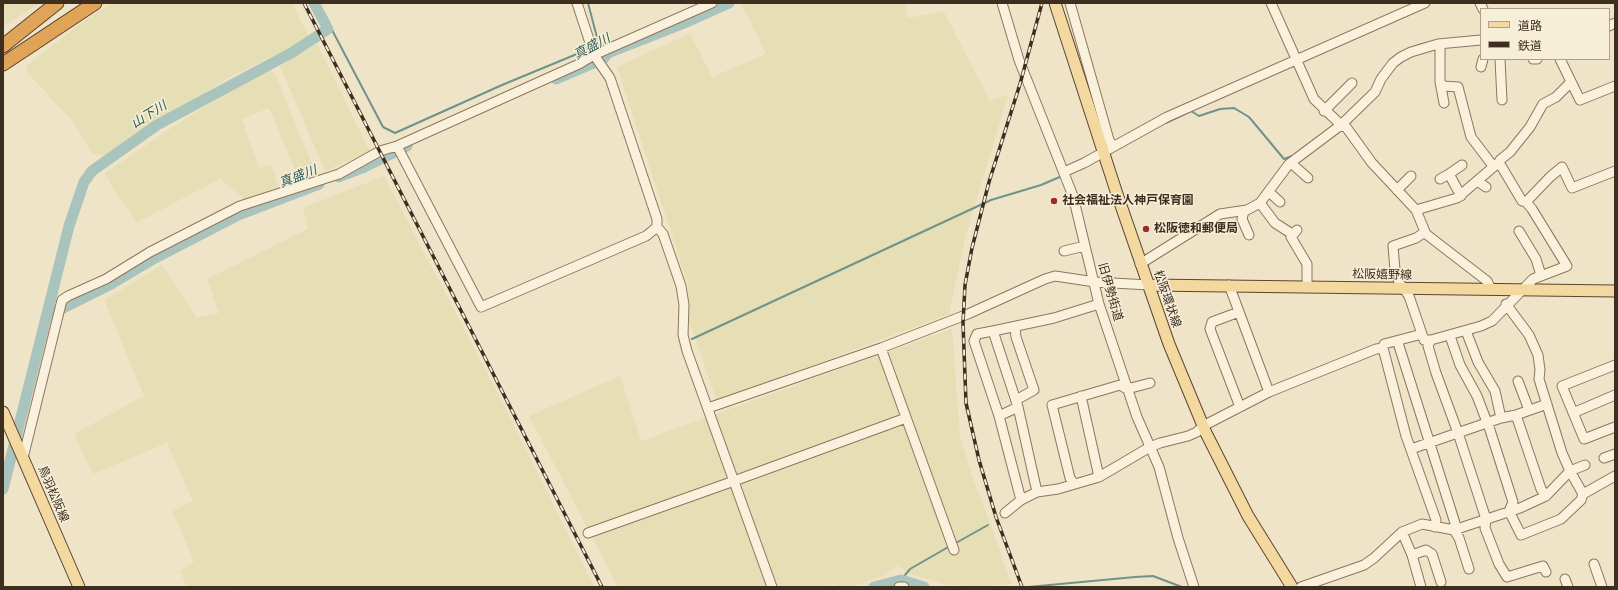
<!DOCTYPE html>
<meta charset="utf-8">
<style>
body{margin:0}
#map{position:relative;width:1618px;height:590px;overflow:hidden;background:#f0e4c8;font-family:"Libre Baskerville","Noto Sans JP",serif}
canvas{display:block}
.frame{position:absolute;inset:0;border:4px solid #3d2e20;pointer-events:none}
.legend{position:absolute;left:1480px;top:8px;width:130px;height:52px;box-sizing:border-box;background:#f7eed8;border:1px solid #ada18e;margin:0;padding:5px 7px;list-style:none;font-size:12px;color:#3d2e20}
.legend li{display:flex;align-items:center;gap:8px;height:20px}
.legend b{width:20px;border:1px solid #ada18e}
</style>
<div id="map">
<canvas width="1618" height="590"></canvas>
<div class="frame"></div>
<ul class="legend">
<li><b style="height:5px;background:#f3d9a0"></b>道路</li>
<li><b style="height:5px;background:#3d2e20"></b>鉄道</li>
</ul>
</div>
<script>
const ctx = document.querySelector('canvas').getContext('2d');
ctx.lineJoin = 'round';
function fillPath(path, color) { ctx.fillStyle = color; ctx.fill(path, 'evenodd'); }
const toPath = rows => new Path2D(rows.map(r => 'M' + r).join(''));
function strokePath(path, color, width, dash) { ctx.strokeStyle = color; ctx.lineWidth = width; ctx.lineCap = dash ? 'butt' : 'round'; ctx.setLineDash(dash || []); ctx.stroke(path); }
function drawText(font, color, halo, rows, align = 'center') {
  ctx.font = font + ' "Libre Baskerville","Noto Sans JP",serif'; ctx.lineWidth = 3; ctx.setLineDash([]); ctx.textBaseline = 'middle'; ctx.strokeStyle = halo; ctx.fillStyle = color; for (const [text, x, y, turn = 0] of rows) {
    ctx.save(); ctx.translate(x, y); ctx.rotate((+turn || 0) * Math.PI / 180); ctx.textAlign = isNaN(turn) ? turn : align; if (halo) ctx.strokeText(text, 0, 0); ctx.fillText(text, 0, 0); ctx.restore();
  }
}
const farmland = toPath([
 [3,3,40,3,3,27],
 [112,3,292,3,308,35,305,40,230,77,107,155,93,154,72,121,27,72,27,65,84,21],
 [741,3,905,3,907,18,944,12,990,101,1008,95,966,235,949,314,717,401,689,321,688,284,617,67,690,33,712,77,766,54],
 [317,44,370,151,325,171,280,66],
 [267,70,272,71,276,76,317,176,300,181,269,108,242,119,259,168,271,164,279,189,247,201,220,179,136,223,133,216,120,200,105,173,186,118],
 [384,176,507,411,594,587,240,587,239,585,235,587,187,587,180,571,194,561,172,511,193,501,167,443,93,474,74,434,144,396,104,300,162,265,197,318,219,313,207,279,308,229,303,208],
 [952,329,960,436,973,479,994,534,1011,584,976,587,943,584,908,573,898,566,883,576,851,587,835,587,834,584,826,587,618,587,529,416,620,376,641,441]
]);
const stream = toPath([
 [588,3,599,45,594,47],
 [1609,21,1615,19],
 [328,29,331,28,383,127,395,133,502,85,589,49],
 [1410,48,1426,43],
 [1166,123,1191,111,1199,116,1220,109,1234,108,1249,117,1284,159,1292,156],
 [692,339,991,200,1041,185,1062,176],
 [954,544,988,525],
 [901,580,910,569,950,546],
 [1028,587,1135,577,1153,576,1182,587]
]);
const river = toPath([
 [556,79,603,59,608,53,682,24,729,3],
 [339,177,362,168,407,146],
 [48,313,55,312,111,284,153,259,238,215,319,184],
 [3,489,57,274,69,226,84,182,92,171,157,125,293,52,328,29,314,3],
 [874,587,901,580,924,587]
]);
const minor = toPath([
 [577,3,594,55,610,78,657,219,657,227,663,234,681,286,684,305,683,335,687,351,772,587],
 [1002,3,1019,60,1073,196,1099,304,1137,417,1159,467,1178,538,1194,587],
 [1070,3,1109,140,1113,146],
 [1271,3,1314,99,1341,125,1346,127,1372,163,1416,210,1426,234,1487,281,1491,289],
 [1480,3,1483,9],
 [1609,26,1615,23],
 [1438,44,1440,47,1440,82,1443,86,1458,87,1471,137,1493,166],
 [1500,59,1502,100],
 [1533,59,1537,59],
 [1560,59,1580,100,1615,86],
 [1481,67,1483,59],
 [1440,82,1444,103],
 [1324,111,1352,83],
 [397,146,481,307,646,236,657,227],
 [1291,163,1308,178],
 [1064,172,1084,163,1167,117,1425,3],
 [1449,174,1462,165],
 [1440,179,1449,174,1461,196],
 [1477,181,1486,187],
 [1397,190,1411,176],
 [1269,192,1280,202],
 [1526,202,1522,201,1500,164,1500,160,1510,152,1530,127,1543,104,1556,97,1571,82],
 [1260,203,1275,223,1289,232],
 [1416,210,1457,198,1498,163],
 [1244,211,1242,219,1249,235],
 [1297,230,1291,237,1307,264,1307,287],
 [1519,231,1536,259,1540,272,1539,276],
 [1425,232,1416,238,1393,246,1395,270,1399,282,1409,296,1424,340,1431,340,1481,326,1492,321,1533,279,1567,266,1532,209,1526,202,1550,177,1562,167,1572,188,1615,171],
 [1064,251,1085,246],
 [1140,264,1220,214,1247,210,1260,203,1289,164,1341,125,1375,92,1381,79,1393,63,1401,57,1411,52,1438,44,1481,40],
 [1229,285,1269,392],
 [1239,312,1212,322,1210,329,1240,407],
 [1015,327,1016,337,1034,390,1016,400],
 [993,331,977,334,974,341,999,416],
 [1466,331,1478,362,1495,391,1501,418],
 [1450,336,1460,365,1477,396,1490,430,1513,502,1509,511,1521,535,1561,519,1581,500,1583,494,1615,476],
 [1431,340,1428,346,1436,373,1458,433,1486,519,1485,528,1499,564,1507,577,1543,566,1546,572],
 [1399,346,1455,523,1454,530,1459,538,1469,569],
 [881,348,954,550],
 [1383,348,1406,436,1436,520,1435,527],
 [1615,365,1562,386,1584,439,1615,427],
 [1518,381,1529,410],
 [1081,396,1099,477],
 [1018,407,999,416,1021,500],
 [708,408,881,348,968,314,1045,279,1055,276,1095,282,1149,285],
 [1573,413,1615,395],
 [1411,449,1501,418,1516,415],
 [23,458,62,300,68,296,106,279,150,252,240,206,339,174,380,151,397,146,579,64,594,55,712,3],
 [1604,458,1615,454],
 [1074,484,1070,478,1052,405,1120,385,1127,389,1150,383],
 [1037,492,1018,407,993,331,1054,318,1099,304],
 [1583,494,1570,471,1585,465],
 [1546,496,1541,489,1516,415,1547,404],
 [1005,513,1021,500,1037,492,1058,489,1099,477,1150,447,1160,443,1188,436,1197,432,1203,426,1269,392,1376,349,1383,348,1384,344,1422,334],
 [1402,532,1412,555,1421,587],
 [588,533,734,481,906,418],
 [1412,555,1426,550,1432,554,1441,582],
 [1594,564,1602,587],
 [1565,579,1568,587],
 [899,587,904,587],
 [1301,587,1364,565,1374,558,1402,532,1422,524,1454,530,1520,508,1546,496,1570,471,1562,453,1539,379,1540,370,1538,355,1529,335,1506,304]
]);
const major = toPath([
 [1055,3,1117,194,1169,344,1206,433,1248,516,1292,587],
 [1149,285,1615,291],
 [3,412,79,587]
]);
const highway = toPath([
 [3,46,57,3],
 [3,64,95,3]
]);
const rail = toPath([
 [304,3,602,587],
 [1022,587,996,517,979,460,966,403,963,323,965,285,972,248,989,182,1020,84,1042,3]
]);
const markers = [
 [1054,201,4,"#9e2a2b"],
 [1146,229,4,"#9e2a2b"]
];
const poiNames = [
 ["社会福祉法人神戸保育園",1062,201],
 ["松阪徳和郵便局",1154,229]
];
const streetNames = [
 ["松阪嬉野線",1382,275,1],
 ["旧伊勢街道",1110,292,74],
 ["松阪環状線",1167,299,71],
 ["鳥羽松阪線",53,494,67]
];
const waterNames = [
 ["真盛川",592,47,-28],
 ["山下川",149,115,-32],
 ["真盛川",298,177,-21]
];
fillPath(farmland, '#e6deb5');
strokePath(stream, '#6f938a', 2);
strokePath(river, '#a9c4bc', 11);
strokePath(minor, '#8d765c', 11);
strokePath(major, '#5b4430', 13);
strokePath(highway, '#5b4430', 15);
strokePath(minor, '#faf1dc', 9);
strokePath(major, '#f3d9a0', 11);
strokePath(highway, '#e0a458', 13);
strokePath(rail, '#3d2e20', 3.5);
strokePath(rail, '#f7eed8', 2, [6]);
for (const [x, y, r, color] of markers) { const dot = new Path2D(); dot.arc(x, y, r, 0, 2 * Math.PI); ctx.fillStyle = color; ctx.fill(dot); strokePath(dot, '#f7eed8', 1.5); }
drawText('bold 12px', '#3d2e20', '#f7eed8', poiNames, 'left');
drawText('12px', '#3d2e20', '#f7eed8', streetNames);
drawText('italic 13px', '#2f5d5a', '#f7eed8', waterNames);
</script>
